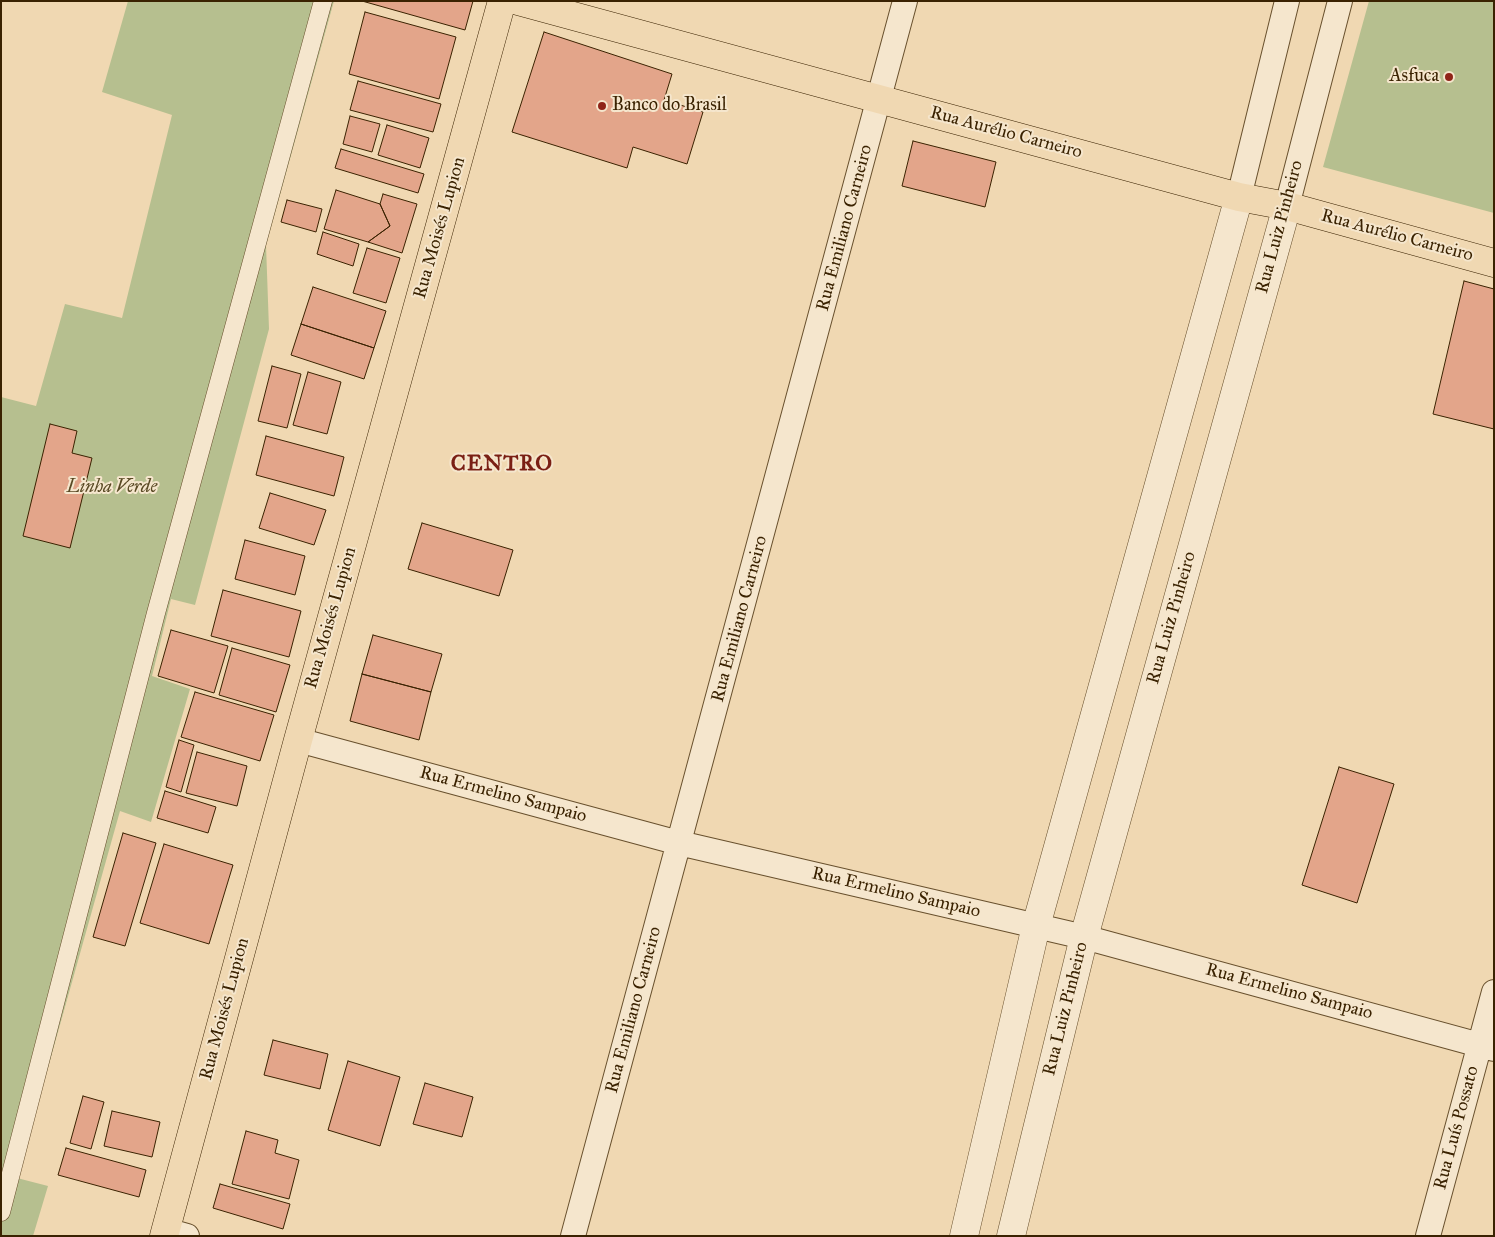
<!DOCTYPE html>
<meta charset="utf-8">
<style>
body{margin:0}
#map{position:relative;width:1495px;height:1237px;overflow:hidden;background:#f0d8b2;font-family:"IM FELL Great Primer",serif}
canvas{display:block}
.frame{position:absolute;inset:0;border:2px solid #3a2201;pointer-events:none}
</style>
<div id="map">
<canvas width="1495" height="1237"></canvas>
<div class="frame"></div>
</div>
<script>
const ctx = document.querySelector('canvas').getContext('2d');
ctx.lineJoin = 'round';
function fillPath(path, color) { ctx.fillStyle = color; ctx.fill(path, 'evenodd'); }
const toPath = rows => new Path2D(rows.map(r => 'M' + r).join(''));
function strokePath(path, color, width, dash) { ctx.strokeStyle = color; ctx.lineWidth = width; ctx.lineCap = dash ? 'butt' : 'round'; ctx.setLineDash(dash || []); ctx.stroke(path); }
function drawText(font, color, halo, rows, align = 'center') {
  ctx.font = font + ' "IM FELL Great Primer",serif'; ctx.lineWidth = 4; ctx.setLineDash([]); ctx.textBaseline = 'middle'; ctx.strokeStyle = halo; ctx.fillStyle = color; for (const [text, x, y, turn = 0] of rows) {
    ctx.save(); ctx.translate(x, y); ctx.rotate((+turn || 0) * Math.PI / 180); ctx.textAlign = isNaN(turn) ? turn : align; if (halo) ctx.strokeText(text, 0, 0); ctx.fillText(text, 0, 0); ctx.restore();
  }
}
const green = toPath([
 [128,1,334,1,266,245,269,329,195,605,171,599,152,676,190,689,151,822,120,811,17,1178,48,1186,33,1236,1,1236,1,397,36,406,65,304,122,318,172,115,102,92],
 [1369,1,1494,1,1494,213,1323,167]
]);
const building = toPath([
 [362,1,473,1,465,30,362,1],
 [365,12,456,37,439,99,349,74,365,12],
 [544,32,672,74,664,100,703,112,687,164,633,147,627,168,512,132,544,32],
 [358,81,441,104,433,132,350,110,358,81],
 [350,116,380,124,372,152,343,144,350,116],
 [387,125,429,138,420,168,378,155,387,125],
 [913,141,996,162,985,207,902,186,913,141],
 [341,149,424,174,418,193,335,168,341,149],
 [336,190,380,204,390,226,368,242,324,229,336,190],
 [383,194,417,204,402,253,368,242,390,226,380,204,383,194],
 [287,200,322,209,316,232,281,222,287,200],
 [323,232,359,244,353,266,317,254,323,232],
 [367,248,400,258,386,303,353,293,367,248],
 [1464,281,1494,289,1494,429,1433,414,1464,281],
 [313,287,386,311,374,348,301,324,313,287],
 [301,324,374,348,364,379,291,355,301,324],
 [272,366,301,374,287,428,258,421,272,366],
 [308,372,341,382,327,434,293,425,308,372],
 [50,424,77,431,72,453,92,458,70,548,23,536,50,424],
 [266,436,344,457,334,496,256,475,266,436],
 [270,493,326,510,314,545,259,528,270,493],
 [422,523,513,550,499,596,408,569,422,523],
 [245,540,305,556,295,595,235,579,245,540],
 [223,590,301,611,289,657,211,636,223,590],
 [171,630,228,646,214,693,158,676,171,630],
 [373,635,442,654,431,692,362,674,373,635],
 [232,648,290,665,276,712,219,695,232,648],
 [362,674,431,692,419,740,350,721,362,674],
 [195,692,274,715,260,761,181,737,195,692],
 [179,740,194,745,181,792,166,787,179,740],
 [197,752,247,766,237,806,186,793,197,752],
 [1339,767,1394,784,1357,903,1302,885,1339,767],
 [165,791,216,807,208,833,157,818,165,791],
 [123,833,156,843,125,946,93,937,123,833],
 [164,844,233,865,209,944,140,923,164,844],
 [273,1040,328,1054,320,1089,264,1075,273,1040],
 [348,1061,400,1077,380,1146,328,1130,348,1061],
 [425,1083,473,1097,462,1137,413,1124,425,1083],
 [83,1096,104,1102,91,1149,70,1143,83,1096],
 [112,1111,160,1122,152,1157,104,1146,112,1111],
 [246,1131,278,1140,275,1153,299,1160,289,1199,232,1184,246,1131],
 [66,1148,146,1170,139,1197,58,1175,66,1148],
 [220,1184,290,1204,283,1229,213,1208,220,1184]
]);
const pedestrian = toPath([
 [1,1212,156,613,323,1]
]);
const minor = toPath([
 [1239,197,1287,1],
 [1287,206,1340,1],
 [298,740,679,843,1084,937,1494,1049],
 [166,1230,187,1236],
 [573,1236,905,1],
 [1428,1236,1494,992]
]);
const tertiary = toPath([
 [964,1236,1036,926,1239,197],
 [1011,1236,1084,937,1287,206]
]);
const primary = toPath([
 [518,1,1239,197,1287,206,1494,263],
 [164,1236,298,740,502,1]
]);
const markers = [
 [1449,77,5,"#8f2418"],
 [602,106,5,"#8f2418"]
];
const poiNames = [
 ["Asfuca",1439,77],
 ["Banco do Brasil",612,106,"left"]
];
const streetNames = [
 ["Rua Aurélio Carneiro",1006,133,15],
 ["Rua Luiz Pinheiro",1280,227,-75],
 ["Rua Moisés Lupion",440,228,-74],
 ["Rua Emiliano Carneiro",845,228,-75],
 ["Rua Aurélio Carneiro",1397,236,15],
 ["Rua Moisés Lupion",331,618,-74],
 ["Rua Luiz Pinheiro",1172,618,-74],
 ["Rua Emiliano Carneiro",740,619,-75],
 ["Rua Ermelino Sampaio",503,795,15],
 ["Rua Ermelino Sampaio",896,893,13],
 ["Rua Ermelino Sampaio",1289,992,15],
 ["Rua Moisés Lupion",225,1009,-75],
 ["Rua Luiz Pinheiro",1066,1009,-76],
 ["Rua Emiliano Carneiro",634,1010,-75],
 ["Rua Luís Possato",1457,1128,-75]
];
const parkNames = [
 ["Linha Verde",112,488]
];
const districtNames = [
 ["CENTRO",502,465]
];
fillPath(green, '#b6bf8f');
fillPath(building, '#e3a58a');
strokePath(building, '#3a2201', 1);
strokePath(pedestrian, '#68502d', 19);
strokePath(minor, '#68502d', 26);
strokePath(tertiary, '#68502d', 29);
strokePath(primary, '#3a2201', 29);
strokePath(pedestrian, '#f5e6cd', 18);
strokePath(minor, '#f5e6cd', 24);
strokePath(tertiary, '#f5e6cd', 28);
strokePath(primary, '#f0d8b2', 28);
for (const [x, y, r, color] of markers) { const dot = new Path2D(); dot.arc(x, y, r, 0, 2 * Math.PI); ctx.fillStyle = color; ctx.fill(dot); strokePath(dot, '#f5e6cd', 2); }
drawText('18px', '#3a2201', '#f5e6cd', poiNames, 'right');
drawText('18px', '#3a2201', '#f5e6cd', streetNames);
drawText('italic 18px', '#594924', '#f5e6cd', parkNames);
ctx.letterSpacing = '1px';
drawText('bold 22px', '#7a1f14', '#f5e6cd', districtNames);
ctx.letterSpacing = '0px';
</script>
